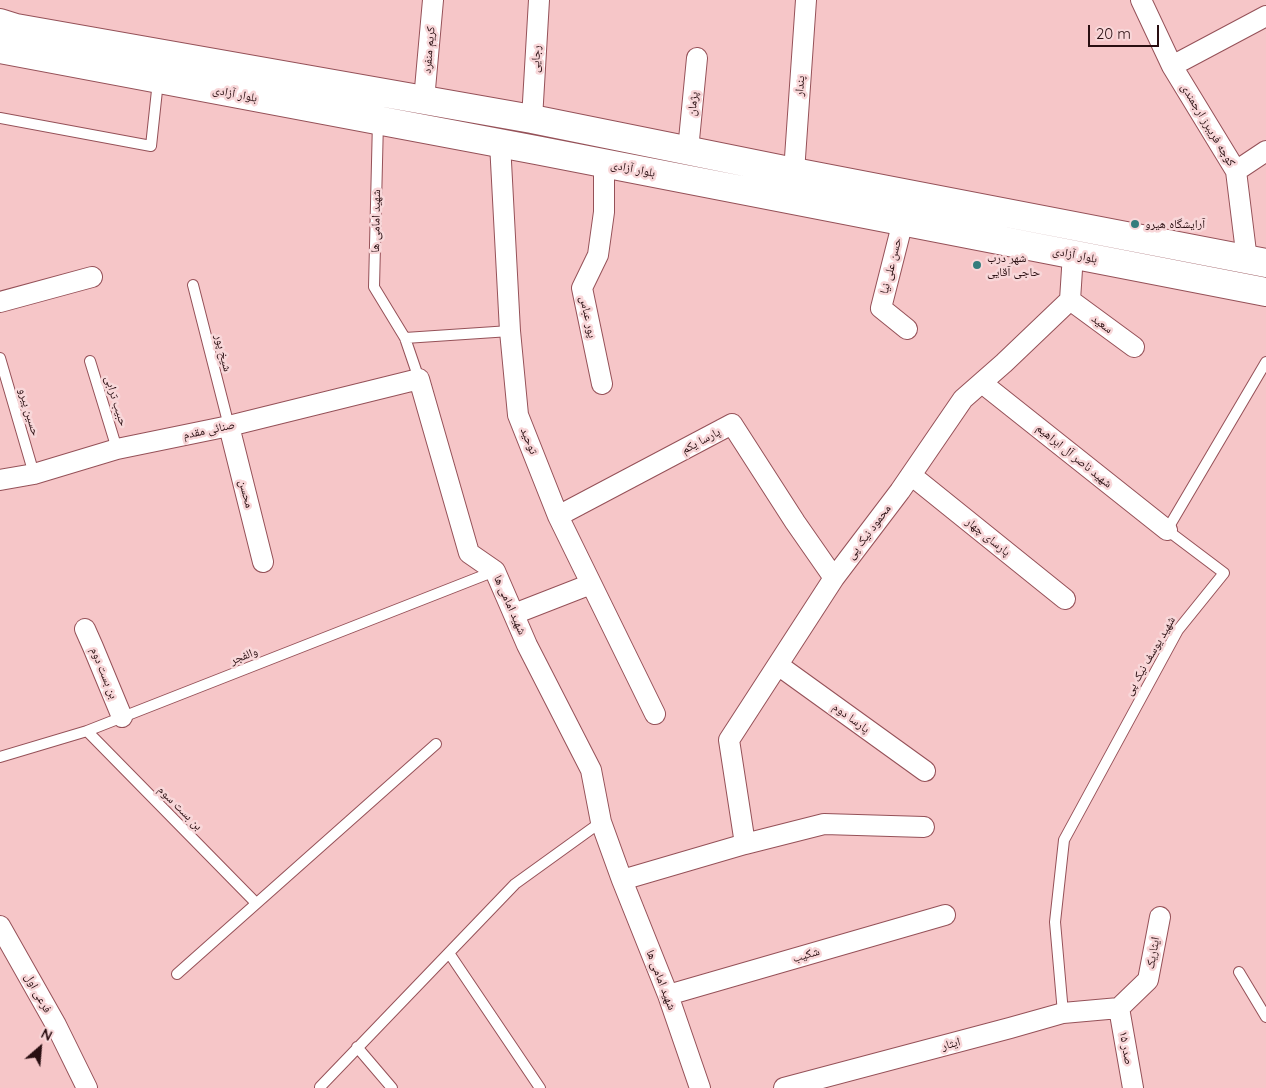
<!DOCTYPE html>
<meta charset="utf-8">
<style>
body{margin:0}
#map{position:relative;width:1266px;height:1088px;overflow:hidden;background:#f6c6c8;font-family:Quicksand,sans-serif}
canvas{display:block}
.north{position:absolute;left:15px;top:1023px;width:50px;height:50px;-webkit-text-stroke:4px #f8d7d9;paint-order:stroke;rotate:27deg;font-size:14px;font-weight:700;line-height:20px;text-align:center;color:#290e11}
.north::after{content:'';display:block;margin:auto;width:18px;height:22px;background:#290e11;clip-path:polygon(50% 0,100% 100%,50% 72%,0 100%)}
.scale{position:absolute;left:1088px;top:25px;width:71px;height:22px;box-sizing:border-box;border:2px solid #290e11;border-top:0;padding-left:6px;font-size:15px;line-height:18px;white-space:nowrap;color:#290e11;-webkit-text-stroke:4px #f8d7d9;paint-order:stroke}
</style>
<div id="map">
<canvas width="1266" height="1088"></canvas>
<div class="north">N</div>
<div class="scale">20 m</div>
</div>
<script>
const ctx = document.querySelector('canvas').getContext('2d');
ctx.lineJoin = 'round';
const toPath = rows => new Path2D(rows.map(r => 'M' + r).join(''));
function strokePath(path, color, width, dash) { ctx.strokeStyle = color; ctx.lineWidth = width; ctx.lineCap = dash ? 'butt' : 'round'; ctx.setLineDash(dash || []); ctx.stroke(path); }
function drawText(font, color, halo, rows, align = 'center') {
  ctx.font = font + ' Quicksand,"Noto Naskh Arabic",sans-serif'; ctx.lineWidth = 5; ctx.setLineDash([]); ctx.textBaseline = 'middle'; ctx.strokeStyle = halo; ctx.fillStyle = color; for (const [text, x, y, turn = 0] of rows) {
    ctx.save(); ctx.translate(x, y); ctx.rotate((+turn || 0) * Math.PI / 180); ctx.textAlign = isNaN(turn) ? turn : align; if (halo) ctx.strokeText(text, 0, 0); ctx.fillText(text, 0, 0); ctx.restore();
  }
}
const lane = toPath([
 [0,118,151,146,158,81],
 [378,121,374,287,405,338,419,379],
 [193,285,229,426],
 [405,338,510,331],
 [0,358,34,474],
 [90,361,117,449],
 [87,731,256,903],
 [0,757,87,731,495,571],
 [449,953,540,1088],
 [1239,972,1266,1017],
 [177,974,436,744],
 [1063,1013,1055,922,1064,840,1178,630,1224,573,1167,530,1266,362],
 [357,1047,392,1088],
 [320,1087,515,884,601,822]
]);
const street = toPath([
 [1141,0,1172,66,1236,171,1247,260],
 [1172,66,1266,16],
 [424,100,433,0],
 [532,119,539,0],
 [500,143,510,331,518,415,558,516,655,714],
 [688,150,697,58],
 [1236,171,1266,151],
 [794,172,806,0],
 [903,221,881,308,907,329],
 [1070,300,1134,347],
 [0,302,92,277],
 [982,383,1167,530],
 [602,384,582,288,598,255,604,212,604,163],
 [229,426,263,562],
 [911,475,1065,599],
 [0,480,34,474,117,449,229,426,419,379,469,553,495,571,527,645,591,770,601,822,622,880,668,995,700,1088],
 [558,516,732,424,795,522,834,578],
 [514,614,591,584],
 [85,629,93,647,122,717],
 [778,665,925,771],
 [745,844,824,824,924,827],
 [622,880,745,844,729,740,834,578,900,491,963,399,1004,363,1070,300,1073,254],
 [0,926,56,1025,87,1088],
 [668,995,945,915],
 [1119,1008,1148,980,1160,917],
 [1119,1008,1133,1088],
 [784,1088,1010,1028,1063,1013,1119,1008]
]);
const secondary = toPath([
 [0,23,16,28,532,119,794,172,1266,263],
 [0,49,536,150,1266,292]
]);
const markers = [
 [1135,224,5,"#347d7d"],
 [977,265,5,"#347d7d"]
];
const streetNames = [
 ["کریم منفرد",429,50,-85],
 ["رجایی",536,59,-87],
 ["پندار",800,86,-86],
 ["بلوار آزادی",235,94,11],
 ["پژمان",693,104,-84],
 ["کوچه فریبرز ارجمندی",1208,125,59],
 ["بلوار آزادی",633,169,11],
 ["شهید امامی ها",376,221,-89],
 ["بلوار آزادی",1075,255,11],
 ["حسن علی نیا",891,266,-76],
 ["پور عباس",588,317,78],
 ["سعید",1102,324,36],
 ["شیخ پور",223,353,76],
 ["حبیب ترابی",116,401,73],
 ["حسین پیرو",29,412,74],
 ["صنائی مقدم",209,430,-12],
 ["توحید",529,441,68],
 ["پارسا یکم",701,441,-28],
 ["شهید ناصر آل ابراهیم",1074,456,39],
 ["محسن",246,494,76],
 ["محمود نیک پی",869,532,-53],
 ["پارسای چهار",988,537,39],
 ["شهید امامی ها",510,605,66],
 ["والفجر",244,656,-21],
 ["شهید یوسف نیک پی",1150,656,-60],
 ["بن بست دوم",104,673,68],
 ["پارسا دوم",851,718,36],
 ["بن بست سوم",180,808,45],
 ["ایثاریک",1153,953,-80],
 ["شکیب",806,955,-16],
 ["شهید امامی ها",661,980,69],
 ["فرعی اول",38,993,61],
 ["ایثار",951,1044,-15],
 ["صدر ۱۵",1126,1048,80]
];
const poiNames = [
 ["آرایشگاه هیرو",1145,224],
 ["شهر درب",987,258],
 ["حاجی آقایی",987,272]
];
strokePath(lane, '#955158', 12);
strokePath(street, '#955158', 22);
strokePath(secondary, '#955158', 30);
strokePath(lane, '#fff', 10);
strokePath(street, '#fff', 20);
strokePath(secondary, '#fff', 28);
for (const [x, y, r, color] of markers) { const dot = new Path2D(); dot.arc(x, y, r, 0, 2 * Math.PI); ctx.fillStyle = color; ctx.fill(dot); strokePath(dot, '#f8d7d9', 2); }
drawText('12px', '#290e11', '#f8d7d9', streetNames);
drawText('12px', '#290e11', '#f8d7d9', poiNames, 'left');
</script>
